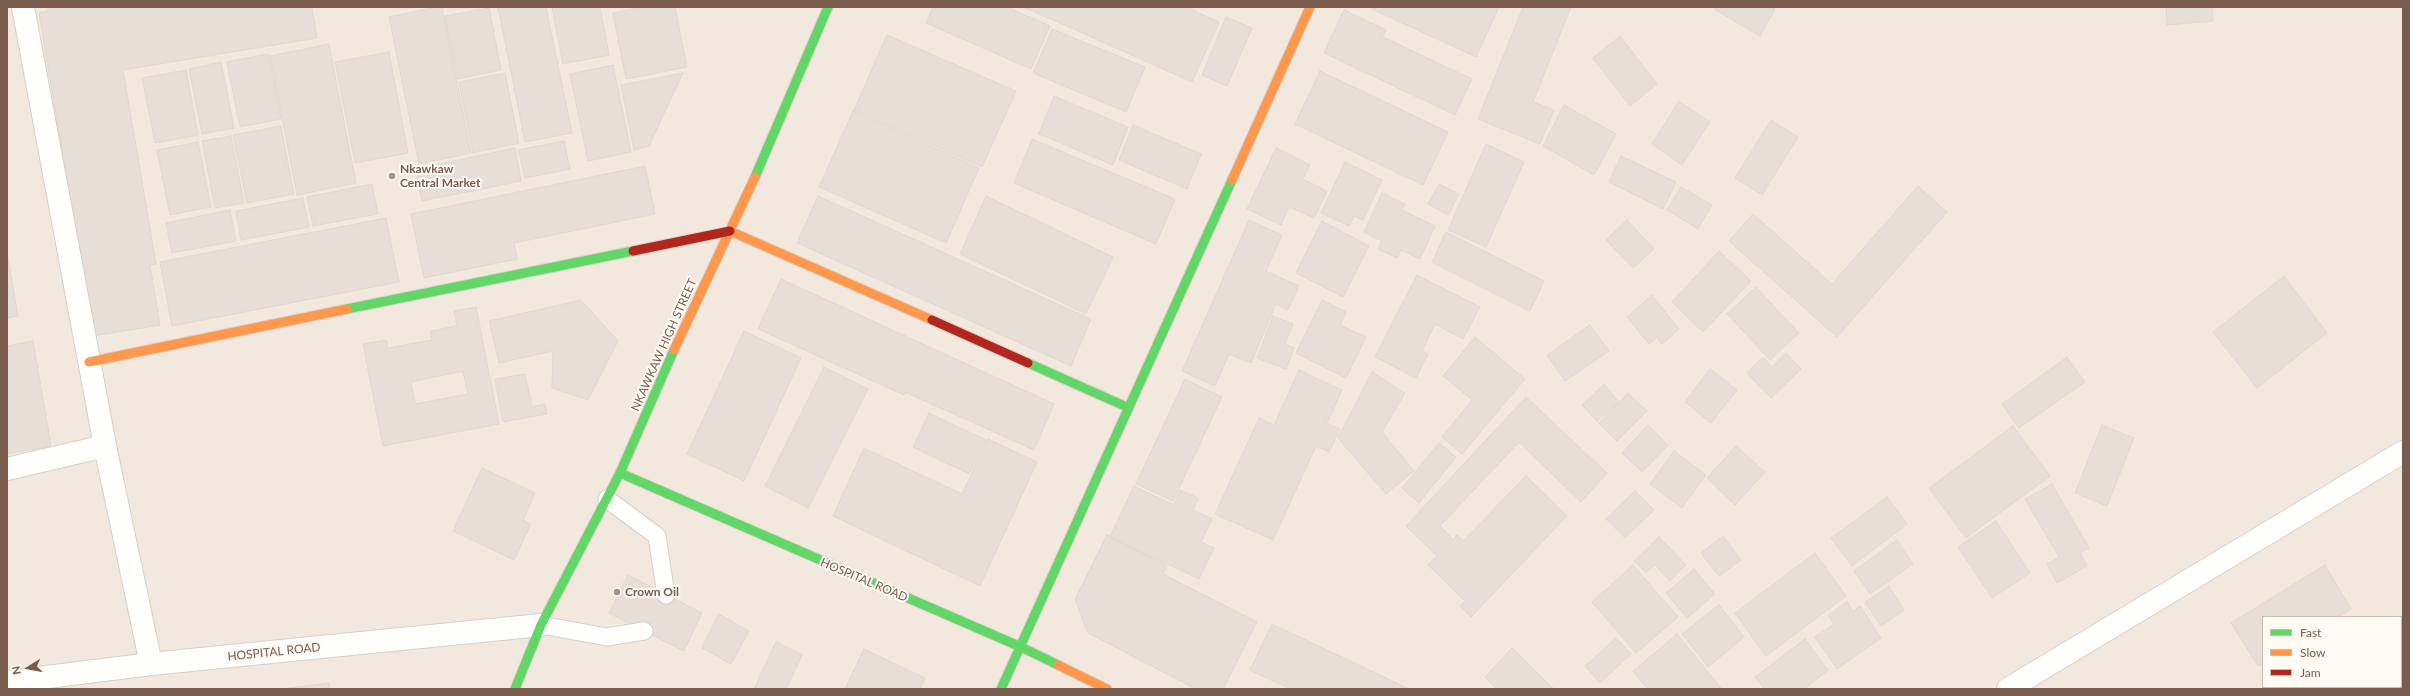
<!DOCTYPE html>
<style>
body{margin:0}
#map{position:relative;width:2410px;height:696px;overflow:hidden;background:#f9f5f0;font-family:Lato,sans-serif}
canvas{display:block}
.frame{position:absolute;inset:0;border:8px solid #7a5c4d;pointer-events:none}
.legend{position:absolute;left:2262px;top:616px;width:140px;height:72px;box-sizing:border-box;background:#fffaf3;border:1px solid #cabbb1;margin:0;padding:5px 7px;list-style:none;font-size:12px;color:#7a5c4d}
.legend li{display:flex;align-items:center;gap:8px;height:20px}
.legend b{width:20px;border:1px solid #cabbb1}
.north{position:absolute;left:8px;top:648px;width:40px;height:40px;-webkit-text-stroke:3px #fffaf3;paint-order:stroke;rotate:259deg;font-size:11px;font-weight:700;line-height:16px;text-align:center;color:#7a5c4d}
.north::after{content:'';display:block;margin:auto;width:14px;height:18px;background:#7a5c4d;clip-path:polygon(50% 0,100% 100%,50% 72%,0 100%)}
</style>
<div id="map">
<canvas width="2410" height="696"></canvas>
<div class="frame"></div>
<ul class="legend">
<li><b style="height:5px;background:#63d668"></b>Fast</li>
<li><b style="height:5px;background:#ff974d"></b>Slow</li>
<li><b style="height:5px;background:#b3261e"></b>Jam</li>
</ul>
<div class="north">N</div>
</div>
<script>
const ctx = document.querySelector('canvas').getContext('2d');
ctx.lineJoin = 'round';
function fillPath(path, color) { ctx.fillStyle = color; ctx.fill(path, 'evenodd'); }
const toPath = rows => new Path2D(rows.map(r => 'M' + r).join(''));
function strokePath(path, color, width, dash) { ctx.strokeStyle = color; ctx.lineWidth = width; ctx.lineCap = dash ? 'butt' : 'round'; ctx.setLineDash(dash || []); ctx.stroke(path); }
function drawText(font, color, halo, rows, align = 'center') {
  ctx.font = font + ' Lato,sans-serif'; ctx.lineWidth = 4; ctx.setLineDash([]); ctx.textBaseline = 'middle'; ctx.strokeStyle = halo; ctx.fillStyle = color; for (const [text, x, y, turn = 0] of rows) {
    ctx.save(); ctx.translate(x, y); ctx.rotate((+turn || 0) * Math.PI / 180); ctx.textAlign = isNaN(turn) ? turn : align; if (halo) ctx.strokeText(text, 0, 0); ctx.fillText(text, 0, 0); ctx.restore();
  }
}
const residential = toPath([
 [7,7,2403,7,2403,689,7,689],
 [2263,617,2401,617,2401,687,2263,687]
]);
const building = toPath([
 [48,7,312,7,317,38,123,70,156,264,150,265,160,325,93,336,39,13,48,11,48,7],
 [436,7,442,7,471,153,419,164,389,17,436,7],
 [498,7,546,7,572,133,525,142,498,7],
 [552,7,600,7,609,55,563,64,552,7],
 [644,7,675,7,687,67,626,79,613,13,644,7],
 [933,7,1007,7,1050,26,1031,69,926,23,933,7],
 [1024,7,1186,7,1219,22,1192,82,1024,7],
 [1373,7,1499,7,1476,57,1372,9,1373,7],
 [1523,7,1571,7,1533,102,1554,110,1540,144,1478,119,1523,7],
 [1716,7,1770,7,1775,9,1760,36,1714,9,1716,7],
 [2166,7,2212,7,2213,21,2167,25,2166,7],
 [489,8,501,70,458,79,445,16,489,8],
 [1344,10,1386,30,1383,37,1472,79,1455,115,1324,53,1344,10],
 [1226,17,1252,28,1227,86,1202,75,1226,17],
 [1052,29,1145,67,1126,112,1033,73,1052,29],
 [887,35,1016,91,982,167,854,110,887,35],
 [1620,36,1657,84,1630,106,1593,58,1620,36],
 [329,44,356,183,297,195,270,56,329,44],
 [389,52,408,153,355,163,335,62,389,52],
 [268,54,281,119,240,127,227,62,268,54],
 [221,62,234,128,202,134,189,69,221,62],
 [613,65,631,152,588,161,570,74,613,65],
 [186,70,198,135,155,143,142,78,186,70],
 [1320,71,1448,132,1423,185,1295,124,1320,71],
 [505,73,519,143,473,153,459,82,505,73],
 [683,73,649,146,634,150,621,85,683,73],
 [1054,96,1128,127,1113,165,1039,134,1054,96],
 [1679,101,1710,122,1682,165,1652,144,1679,101],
 [1564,105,1616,134,1594,175,1543,146,1564,105],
 [853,111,979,168,946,243,819,187,853,111],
 [1771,120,1798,137,1762,195,1735,178,1771,120],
 [1133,125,1201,154,1187,189,1119,160,1133,125],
 [281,126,294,194,247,203,233,135,281,126],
 [231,136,244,203,215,208,202,141,231,136],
 [1032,139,1175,199,1156,244,1014,183,1032,139],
 [564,141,570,169,525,178,518,150,564,141],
 [198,142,211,207,170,215,157,150,198,142],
 [1486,144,1524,162,1486,247,1448,230,1486,144],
 [515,148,521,181,422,201,416,169,515,148],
 [1276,148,1310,165,1303,179,1327,191,1314,218,1289,207,1281,225,1247,209,1276,148],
 [1621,156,1676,182,1663,209,1609,182,1621,156],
 [1345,162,1382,180,1363,220,1354,216,1349,226,1321,213,1345,162],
 [645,166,655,214,514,243,517,259,424,278,411,214,645,166],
 [372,184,378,214,313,226,307,197,372,184],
 [1439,184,1459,194,1448,215,1428,204,1439,184],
 [1918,186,1947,212,1837,337,1729,241,1753,214,1832,284,1918,186],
 [1681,187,1712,205,1698,229,1667,210,1681,187],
 [1382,193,1405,204,1402,210,1435,226,1420,259,1401,250,1397,258,1378,249,1382,241,1364,232,1382,193],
 [818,196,1091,319,1071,366,797,243,818,196],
 [986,196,1113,257,1086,314,960,254,986,196],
 [303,198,309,227,241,240,236,211,303,198],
 [230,210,236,241,172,253,166,223,230,210],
 [386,218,399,282,172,326,160,262,386,218],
 [1249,220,1282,235,1266,271,1299,286,1288,310,1276,304,1251,363,1229,354,1215,386,1182,371,1249,220],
 [1627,220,1654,249,1633,268,1606,240,1627,220],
 [1322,221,1369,246,1343,297,1296,273,1322,221],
 [1446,232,1544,281,1530,311,1432,262,1446,232],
 [1719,251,1751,281,1703,332,1672,302,1719,251],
 [7,253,18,316,7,318,7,253],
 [1417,275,1480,307,1463,339,1435,324,1422,351,1428,354,1416,378,1375,357,1417,275],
 [2284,276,2327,333,2257,388,2213,332,2284,276],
 [781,279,1054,404,1034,450,905,392,904,395,758,329,781,279],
 [1756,287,1799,333,1770,360,1727,314,1756,287],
 [1652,295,1679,329,1662,344,1657,337,1649,344,1627,317,1652,295],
 [581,300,618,341,588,400,552,388,553,351,499,363,489,321,581,300],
 [1322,300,1346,312,1340,325,1366,337,1346,378,1296,353,1322,300],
 [476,307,499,424,383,446,363,344,386,340,388,348,432,340,430,331,457,326,454,311,476,307],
 [463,371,468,394,415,404,411,382,463,371],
 [1273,316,1293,324,1285,344,1294,348,1286,369,1257,358,1273,316],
 [1590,325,1609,351,1565,381,1547,355,1590,325],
 [744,331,801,358,744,481,687,454,744,331],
 [1475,337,1525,379,1462,454,1442,437,1472,400,1443,376,1475,337],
 [33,341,51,446,7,454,7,346,33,341],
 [1786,353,1801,369,1771,398,1747,373,1763,357,1772,367,1786,353],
 [2067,357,2085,382,2019,428,2002,404,2067,357],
 [824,367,868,389,808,508,765,486,824,367],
 [1710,369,1737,390,1711,423,1685,402,1710,369],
 [1299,370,1342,390,1327,423,1340,429,1329,452,1316,446,1273,540,1215,514,1259,418,1274,425,1299,370],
 [1372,372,1405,393,1382,432,1414,471,1386,494,1338,438,1372,372],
 [525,374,532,407,545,404,547,414,503,422,495,379,525,374],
 [1185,379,1222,397,1173,501,1136,484,1185,379],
 [1604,384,1619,402,1597,421,1582,405,1604,384],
 [1628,393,1647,411,1617,441,1599,423,1628,393],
 [1526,397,1607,473,1581,502,1519,442,1440,526,1452,538,1436,555,1406,526,1526,397],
 [929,413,986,440,969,474,913,447,929,413],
 [1648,425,1668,445,1642,472,1622,453,1648,425],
 [2102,425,2134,438,2107,506,2075,493,2102,425],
 [2013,426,2050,476,1966,538,1929,488,2013,426],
 [988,439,1037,462,980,586,833,516,864,448,962,494,988,439],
 [1439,443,1456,457,1419,503,1402,488,1439,443],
 [1736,446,1765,472,1735,505,1707,478,1736,446],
 [1674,451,1706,475,1682,508,1650,484,1674,451],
 [482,468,535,493,523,520,531,524,514,560,453,531,482,468],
 [1526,476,1567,516,1471,617,1460,606,1465,601,1428,565,1457,535,1463,541,1526,476],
 [2052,484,2089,548,2080,553,2087,566,2057,583,2047,564,2059,557,2025,499,2052,484],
 [1134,486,1174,505,1180,490,1198,498,1193,510,1212,519,1201,542,1214,548,1199,579,1110,537,1134,486],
 [1635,491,1654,510,1625,538,1606,519,1635,491],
 [1887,497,1907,524,1852,566,1831,538,1887,497],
 [1996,521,2030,573,1992,598,1958,547,1996,521],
 [1107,535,1167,566,1163,574,1257,622,1223,689,1196,689,1088,633,1075,599,1107,535],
 [1723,536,1741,560,1719,576,1701,553,1723,536],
 [1659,537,1686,565,1670,581,1655,565,1646,573,1634,561,1659,537],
 [1897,540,1913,564,1870,594,1854,571,1897,540],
 [1815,553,1846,596,1766,656,1735,613,1815,553],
 [1633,565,1678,617,1636,653,1592,602,1633,565],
 [2325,565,2351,609,2338,617,2263,617,2263,663,2258,666,2231,623,2325,565],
 [1694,569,1715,594,1687,618,1666,593,1694,569],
 [628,575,702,613,684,651,609,613,628,575],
 [1889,586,1904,610,1881,626,1865,602,1889,586],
 [1847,602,1853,611,1860,606,1881,638,1837,669,1815,637,1834,624,1828,615,1847,602],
 [1719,605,1744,637,1708,667,1682,634,1719,605],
 [719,614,749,631,731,664,702,648,719,614],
 [1272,624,1409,689,1290,689,1250,670,1272,624],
 [1677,634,1721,688,1648,689,1633,671,1677,634],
 [1616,638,1631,654,1600,683,1585,666,1616,638],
 [1805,639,1828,670,1804,689,1764,689,1755,677,1805,639],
 [776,642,802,655,786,689,754,689,776,642],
 [1512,648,1554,689,1497,689,1485,677,1512,648],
 [864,649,925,678,920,689,845,689,864,649],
 [329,683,330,689,281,689,329,683]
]);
const lane = toPath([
 [607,499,657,536,666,595],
 [541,625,607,637,644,631]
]);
const street = toPath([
 [23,7,105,446,151,664],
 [7,469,105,446],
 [7,682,151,664,541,625],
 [2008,689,2403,452]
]);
const fast = toPath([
 [755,177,828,7],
 [347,309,633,251],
 [1028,363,1129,408],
 [620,473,1021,647,1058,665],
 [515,689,541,625,620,473,674,350],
 [1001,689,1232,180]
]);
const slow = toPath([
 [1232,180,1310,7],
 [730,231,932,320],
 [674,350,755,177],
 [89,362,347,309],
 [1058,665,1107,689]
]);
const jam = toPath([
 [633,251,730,231],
 [932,320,1028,363]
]);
const markers = [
 [392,176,4,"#a69286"],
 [617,592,4,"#a69286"]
];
const poiNames = [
 ["Nkawkaw",400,169],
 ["Central Market",400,183],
 ["Crown Oil",625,592]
];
const streetNames = [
 ["NKAWKAW HIGH STREET",664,345,-66],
 ["HOSPITAL ROAD",864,580,23],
 ["HOSPITAL ROAD",274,652,-6]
];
fillPath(residential, '#f2e8de');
fillPath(building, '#e6ded7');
strokePath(building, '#e2d8d2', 1);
strokePath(lane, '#d7d1cb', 19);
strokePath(street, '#d7d1cb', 24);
strokePath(fast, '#d9d2cb', 11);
strokePath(slow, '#d9d2cb', 11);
strokePath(jam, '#d9d2cb', 11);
strokePath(lane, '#fefefd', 17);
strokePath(street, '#fefefd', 22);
strokePath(fast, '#63d668', 9);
strokePath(slow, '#ff974d', 9);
strokePath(jam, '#b3261e', 9);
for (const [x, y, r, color] of markers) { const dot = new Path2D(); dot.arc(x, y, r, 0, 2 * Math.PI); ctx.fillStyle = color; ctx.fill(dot); strokePath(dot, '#fffaf3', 1.5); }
drawText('bold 12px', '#7a5c4d', '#fffaf3', poiNames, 'left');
drawText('12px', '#7a5c4d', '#fffaf3', streetNames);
</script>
